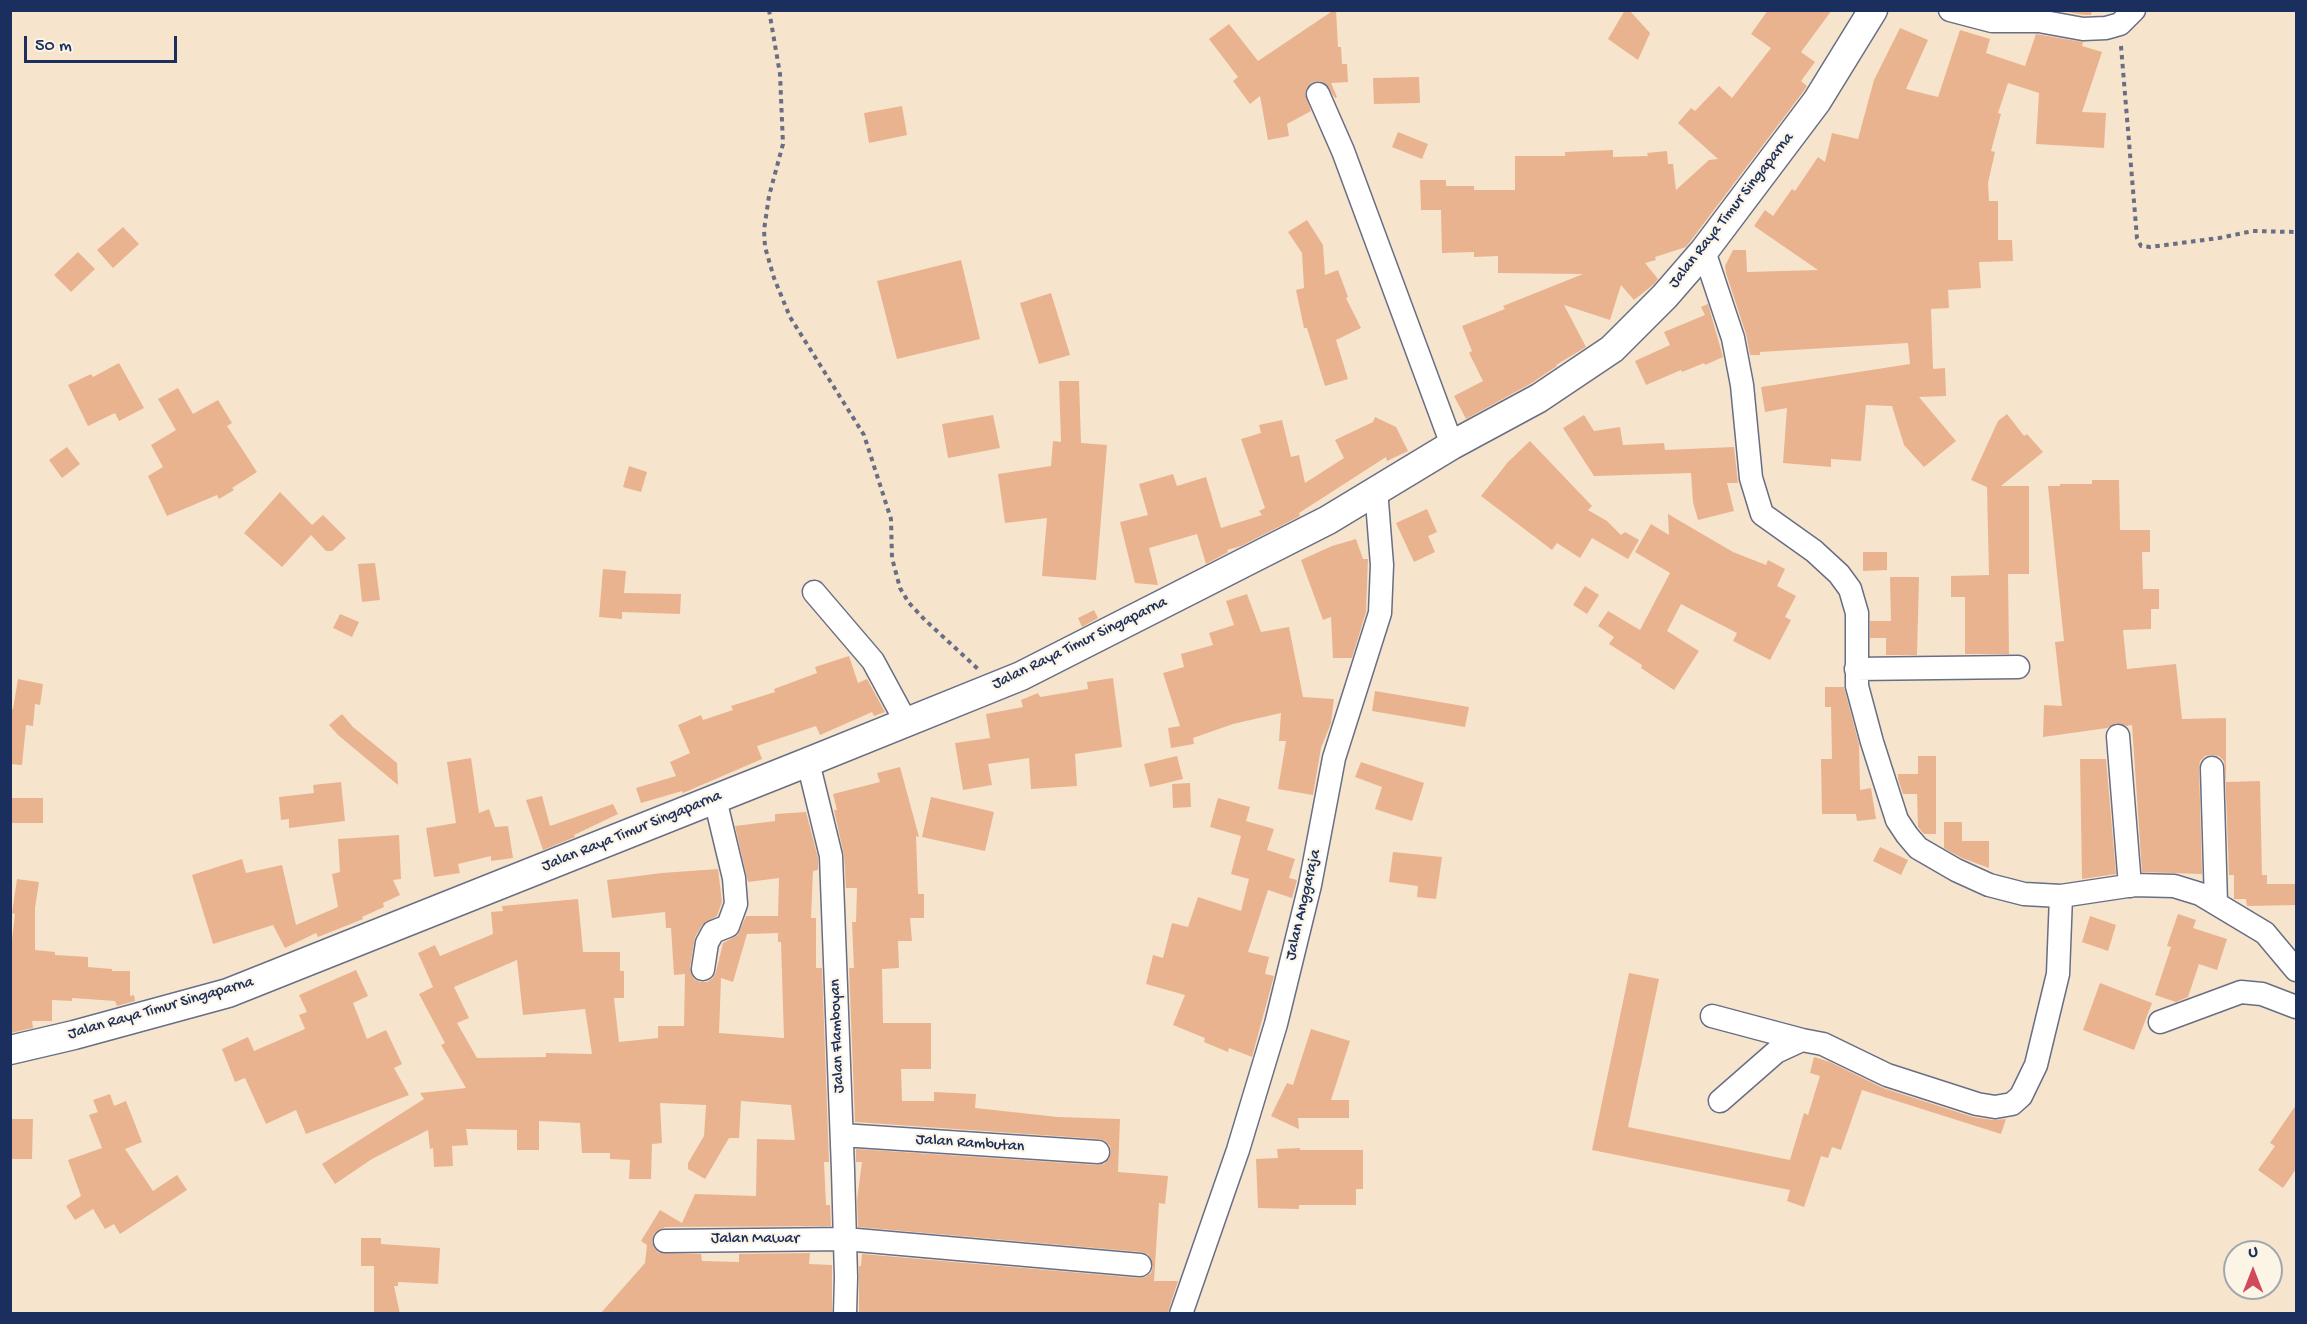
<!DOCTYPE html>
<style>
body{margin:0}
#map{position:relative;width:2307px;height:1324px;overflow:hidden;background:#f7e4cc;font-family:"Gochi Hand",sans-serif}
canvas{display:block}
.frame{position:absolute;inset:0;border:12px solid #1b2f5e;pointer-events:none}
.north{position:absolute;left:2223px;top:1240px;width:60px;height:60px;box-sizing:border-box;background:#fcf5e5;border:2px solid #a2a6af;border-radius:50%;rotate:0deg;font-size:16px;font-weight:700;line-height:24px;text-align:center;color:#1b2f5e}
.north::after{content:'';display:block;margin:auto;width:21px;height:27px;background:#d1495b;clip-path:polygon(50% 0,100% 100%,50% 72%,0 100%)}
.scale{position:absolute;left:24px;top:36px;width:153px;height:27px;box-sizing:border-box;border:3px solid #1b2f5e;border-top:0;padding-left:8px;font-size:18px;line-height:21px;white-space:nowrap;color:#1b2f5e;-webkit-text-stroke:4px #fcf5e5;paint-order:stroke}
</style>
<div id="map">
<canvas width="2307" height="1324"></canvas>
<div class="frame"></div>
<div class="north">U</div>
<div class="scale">50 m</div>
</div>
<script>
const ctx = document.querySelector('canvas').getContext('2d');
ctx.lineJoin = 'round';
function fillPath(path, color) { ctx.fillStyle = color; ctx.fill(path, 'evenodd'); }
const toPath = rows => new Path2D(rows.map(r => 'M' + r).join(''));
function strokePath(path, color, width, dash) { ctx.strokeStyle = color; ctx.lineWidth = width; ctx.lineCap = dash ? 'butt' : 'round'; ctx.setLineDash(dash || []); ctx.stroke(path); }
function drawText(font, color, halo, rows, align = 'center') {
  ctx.font = font + ' "Gochi Hand",sans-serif'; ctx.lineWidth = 4.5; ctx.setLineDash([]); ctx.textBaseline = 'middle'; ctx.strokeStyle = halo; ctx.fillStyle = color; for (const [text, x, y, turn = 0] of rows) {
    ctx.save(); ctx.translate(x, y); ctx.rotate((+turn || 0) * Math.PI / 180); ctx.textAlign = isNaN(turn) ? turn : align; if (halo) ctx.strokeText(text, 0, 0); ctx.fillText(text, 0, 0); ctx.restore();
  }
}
const building = toPath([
 [1334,10,1336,10,1338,47,1341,47,1342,64,1347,64,1348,82,1331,83,1337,97,1335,98,1325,83,1319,81,1312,82,1307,87,1305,93,1311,111,1287,124,1289,136,1268,140,1260,96,1250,104,1233,81,1238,77,1209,39,1229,24,1258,61],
 [1625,10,1629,10,1650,33,1638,60,1608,39],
 [1768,10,1832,10,1801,52,1815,62,1801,81,1807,86,1803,92,1686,247,1655,257,1656,260,1645,263,1658,279,1654,284,1634,300,1621,285,1610,320,1564,305,1586,347,1556,365,1557,366,1530,384,1466,419,1454,396,1483,381,1469,353,1472,351,1462,326,1505,309,1503,306,1583,274,1498,273,1498,256,1474,257,1474,252,1442,253,1441,210,1421,210,1420,180,1446,180,1446,186,1474,186,1474,190,1515,190,1515,156,1565,156,1565,152,1613,150,1613,157,1648,156,1647,153,1667,151,1668,164,1673,164,1676,190,1709,160,1718,159,1678,123,1691,108,1695,111,1719,86,1732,98,1771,48,1751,34],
 [2057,10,2092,10,2091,15,2084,15],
 [1900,28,1928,40,1906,89,1938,97,1960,30,1990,39,1986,53,2025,66,2036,34,2083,42,2082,46,2102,52,2082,112,2106,113,2104,148,2036,144,2039,93,2008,83,1998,113,2001,114,1991,151,1995,152,1988,183,1989,201,1998,201,1998,240,2012,240,2013,261,1979,262,1981,288,1948,290,1949,308,1931,309,1933,369,1945,368,1946,396,1919,397,1956,441,1924,467,1904,445,1892,406,1866,405,1861,461,1831,459,1831,467,1783,463,1787,408,1765,412,1761,387,1910,364,1908,343,1760,352,1760,355,1750,355,1746,334,1726,273,1725,266,1733,250,1746,250,1747,272,1818,270,1754,226,1765,210,1773,216,1792,189,1795,191,1818,157,1825,162,1832,133,1858,139,1874,80],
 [1419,77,1420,103,1374,104,1373,78],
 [902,106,907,135,869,143,864,113],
 [1398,132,1428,144,1422,159,1392,147],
 [1307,220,1323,245,1325,275,1338,270,1348,297,1346,298,1361,328,1336,340,1348,379,1325,386,1307,328,1304,328,1296,290,1304,288,1302,253,1288,232],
 [123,227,139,244,113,268,97,250],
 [78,252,95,269,71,292,54,275],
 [961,260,980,339,897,359,877,281],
 [1051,293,1070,355,1039,364,1020,303],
 [1708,304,1723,357,1705,365,1704,363,1682,372,1681,370,1646,385,1635,361,1670,345,1664,332,1705,315,1701,307],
 [119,363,144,408,119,421,115,413,88,426,68,385,91,374,93,377],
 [1059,381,1079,381,1081,443,1107,445,1096,580,1042,576,1047,518,1005,523,998,474,1051,466,1053,441,1061,442],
 [178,388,193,414,218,400,232,423,227,426,257,472,232,488,234,490,219,499,217,495,167,516,148,476,163,467,151,445,176,430,158,399],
 [2007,414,2024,436,2027,434,2043,452,2001,486,2029,486,2029,574,2008,574,2009,654,1965,654,1965,597,1951,597,1951,576,1989,575,1987,487,1971,480,1998,421],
 [993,415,1000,448,948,458,942,424],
 [1584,415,1594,431,1620,427,1623,445,1664,443,1665,450,1734,447,1738,483,1727,483,1734,511,1698,520,1693,502,1691,473,1594,476,1563,428],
 [1375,417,1396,427,1408,451,1387,461,1386,457,1299,513,1300,516,1241,546,1227,550,1228,552,1206,564,1197,534,1149,548,1158,585,1135,583,1120,522,1148,515,1139,484,1173,474,1177,486,1206,477,1221,528,1262,515,1259,511,1265,508,1241,439,1261,433,1259,425,1282,420,1291,457,1299,455,1305,483,1344,458,1335,440,1373,422],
 [1530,441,1592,506,1588,510,1607,521,1621,535,1625,532,1639,540,1628,559,1592,538,1580,558,1557,543,1552,550,1481,496,1508,462],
 [67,447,80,464,62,478,49,460],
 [629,466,647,472,641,492,623,487],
 [2092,480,2119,480,2120,530,2150,530,2150,552,2142,552,2143,589,2159,589,2159,609,2151,609,2151,629,2123,630,2127,669,2176,664,2182,719,2226,718,2226,782,2260,781,2262,875,2267,875,2267,884,2296,884,2296,905,2247,906,2246,899,2234,899,2234,875,2229,875,2225,768,2224,761,2219,756,2212,755,2205,756,2200,761,2199,768,2202,874,2142,872,2132,725,2126,726,2116,723,2107,728,2043,737,2044,705,2062,706,2055,642,2064,641,2048,486,2060,486,2060,484,2092,484],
 [280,492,312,525,323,515,346,538,332,551,326,551,311,535,282,567,244,533],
 [1427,509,1437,532,1428,536,1435,552,1414,562,1396,523],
 [1668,514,1733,552,1766,565,1768,560,1785,569,1777,586,1796,596,1785,617,1791,620,1770,660,1733,641,1737,633,1681,604,1667,631,1699,651,1674,690,1641,668,1642,665,1609,644,1614,637,1598,626,1608,611,1640,630,1670,573,1635,552,1651,524,1669,535],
 [1356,539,1363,559,1368,559,1366,612,1352,658,1333,658,1331,617,1323,620,1301,560,1332,546],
 [1863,552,1887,552,1887,570,1863,571],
 [375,563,380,600,362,602,358,564],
 [603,569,626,571,624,593,681,594,680,614,622,612,622,619,599,617],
 [1890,577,1919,577,1917,655,1886,655,1886,638,1870,638,1870,621,1891,621],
 [1585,586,1599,595,1587,614,1573,605],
 [1247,594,1261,632,1289,627,1303,697,1334,699,1331,723,1321,748,1313,795,1278,789,1286,741,1279,741,1281,713,1233,724,1193,738,1194,744,1171,748,1168,728,1180,726,1163,673,1184,667,1181,654,1213,645,1209,633,1234,625,1226,601],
 [1094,610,1098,618,1082,627,1078,618],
 [340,614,359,622,352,637,333,628],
 [849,656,858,683,867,679,885,712,874,716,872,712,820,735,816,726,757,746,762,759,683,793,682,791,641,803,636,788,676,776,670,762,690,753,678,725,701,715,703,720,733,710,731,706,775,692,774,689,817,673,815,667],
 [1113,678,1122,747,1075,754,1077,786,1031,789,1029,758,988,764,992,785,963,790,955,743,990,738,986,714,1023,707,1021,700,1038,693,1040,697,1088,689,1087,682],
 [18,679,43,684,40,705,35,704,33,726,26,725,22,765,10,764,10,709,13,709],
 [1825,687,1844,687,1859,744,1860,790,1871,788,1876,819,1857,821,1856,814,1822,814,1821,759,1832,759,1831,707,1825,707],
 [1375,691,1469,707,1465,727,1372,711],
 [342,714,353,727,397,763,398,785,338,735,329,725],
 [1177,756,1183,779,1150,787,1144,764],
 [1918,756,1936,756,1936,834,1924,834,1918,827,1917,794,1903,794,1898,779,1898,774,1918,774],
 [471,758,479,813,489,809,495,827,508,826,513,858,491,861,491,856,458,864,460,873,434,877,426,828,456,823,447,762],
 [2080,759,2106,759,2116,874,2082,879],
 [1361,762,1424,783,1412,821,1375,809,1382,787,1355,777],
 [900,767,919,837,916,836,918,894,924,894,924,918,910,918,912,941,898,941,899,968,882,969,883,1023,931,1023,931,1069,901,1069,902,1101,934,1101,934,1092,976,1094,975,1108,1058,1117,1120,1119,1118,1172,1168,1176,1165,1204,1159,1203,1154,1281,1178,1281,1168,1312,859,1314,859,1266,861,1266,862,1254,1139,1278,1145,1277,1151,1273,1153,1266,1148,1254,1141,1252,858,1227,857,1200,862,1162,856,1162,856,1149,1097,1165,1104,1164,1111,1153,1110,1146,1105,1141,1099,1139,855,1122,849,968,854,968,852,922,856,922,857,888,846,888,844,855,834,810,837,810,833,794,880,782,877,773],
 [341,782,345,821,289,828,289,819,281,820,279,797,314,793,313,785],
 [1190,783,1191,807,1173,808,1172,784],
 [542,796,550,826,613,804,618,814,574,835,575,837,543,850,526,800],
 [931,797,994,812,985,851,922,837],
 [10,798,43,798,43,823,10,823],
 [1218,798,1250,807,1246,821,1274,829,1267,850,1295,859,1289,878,1297,880,1292,898,1268,890,1248,952,1269,957,1265,974,1274,976,1252,1057,1229,1048,1228,1052,1204,1042,1205,1038,1173,1025,1185,995,1146,984,1153,955,1163,958,1172,923,1188,927,1198,897,1241,911,1249,879,1231,874,1241,836,1210,827],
 [806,812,818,858,818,870,813,871,811,918,816,918,816,968,822,968,829,1162,824,1162,826,1205,830,1205,831,1226,665,1227,654,1234,652,1242,654,1248,659,1253,701,1254,702,1261,739,1262,739,1254,810,1253,809,1264,832,1265,832,1314,600,1314,645,1263,647,1245,641,1241,660,1210,682,1223,695,1194,756,1196,757,1139,795,1140,791,1105,741,1101,739,1138,729,1138,705,1179,688,1169,688,1163,704,1136,706,1105,660,1103,662,1143,652,1144,651,1179,629,1179,630,1160,610,1159,610,1153,582,1153,580,1123,539,1121,539,1150,517,1150,517,1130,466,1129,468,1145,452,1146,453,1166,434,1167,433,1148,430,1149,428,1130,372,1159,335,1184,322,1164,424,1099,420,1093,466,1088,441,1045,445,1043,419,994,433,987,418,953,435,945,440,956,493,934,491,912,503,911,502,906,578,899,583,952,620,952,620,971,624,971,624,998,614,998,619,1042,658,1038,658,1026,684,1026,685,974,674,975,671,928,666,928,665,912,612,918,607,880,662,873,718,869,722,902,717,916,702,925,695,937,690,967,694,979,700,982,707,982,713,978,716,972,723,943,738,935,746,916,778,916,779,878,748,882,735,826,775,821,775,814],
 [778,933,778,942,781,942,784,1038,719,1033,721,978,733,982,747,934],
 [517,960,523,1015,585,1009,592,1054,546,1053,546,1057,477,1058,457,1023,469,1018,454,987],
 [1944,822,1962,822,1962,841,1989,841,1989,868,1962,858,1944,848],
 [399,835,401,879,393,880,400,895,383,903,384,907,362,917,363,919,318,937,316,933,285,948,273,925,213,944,192,875,242,859,246,873,282,865,296,925,338,907,332,874,340,872,338,839],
 [1880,847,1908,860,1901,875,1873,861],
 [1393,852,1442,857,1436,899,1417,897,1418,886,1389,882],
 [17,879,39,882,35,908,35,950,55,952,55,955,88,957,88,967,112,969,112,971,130,971,130,996,134,995,135,1001,117,1006,115,1001,72,998,72,1001,52,1000,52,1021,32,1021,33,1028,10,1033,12,940,15,914,12,913],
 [2178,914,2196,920,2193,928,2227,939,2217,970,2199,964,2188,997,2176,1002,2155,995,2171,947,2167,946],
 [2090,916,2116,925,2108,951,2082,942],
 [356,970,368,996,353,1003,367,1039,386,1030,402,1064,394,1068,409,1095,306,1134,296,1110,266,1124,245,1078,235,1082,222,1049,248,1037,254,1051,305,1029,299,1015,307,1012,299,995],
 [1629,973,1659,979,1628,1127,1790,1160,1804,1113,1808,1115,1820,1076,1810,1073,1814,1057,1830,1062,1883,1088,1973,1117,1993,1120,2006,1119,2001,1134,1862,1090,1841,1150,1832,1147,1828,1158,1821,1156,1804,1207,1787,1201,1790,1190,1592,1150],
 [2100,983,2152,1003,2134,1050,2083,1030],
 [1311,1029,1350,1041,1331,1100,1349,1100,1349,1118,1298,1118,1299,1129,1271,1116,1287,1083,1293,1085],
 [110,1094,114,1106,126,1101,142,1142,125,1149,153,1191,177,1175,187,1190,120,1234,114,1224,105,1229,93,1209,75,1220,66,1206,81,1196,68,1160,102,1148,89,1115,98,1112,93,1100],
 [2296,1105,2296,1169,2283,1188,2258,1170,2275,1146,2270,1143],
 [10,1119,33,1119,32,1159,10,1159],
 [1300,1148,1300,1150,1363,1150,1363,1189,1356,1189,1356,1205,1299,1205,1299,1209,1258,1208,1256,1159,1278,1158,1277,1149],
 [361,1238,381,1238,381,1244,440,1248,438,1284,398,1282,398,1286,394,1286,400,1314,374,1314,374,1266,361,1266]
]);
const path = toPath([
 [769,10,780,74,783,144,769,196,764,230,765,247,774,278,790,317,864,435,891,519,892,558,900,588,909,603,925,620,978,669],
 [2121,46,2137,238,2141,246,2150,247,2219,238,2253,231,2296,232]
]);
const minor = toPath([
 [1950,10,1992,21,2039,21,2083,29,2106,28,2120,24,2134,10],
 [1318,94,1343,151,1452,445],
 [1704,251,1733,338,1742,385,1751,478,1762,514,1814,551,1839,574,1850,589,1857,613,1857,686,1872,742,1897,820,1907,835,1918,848,1956,870,1989,885,2024,894,2061,896,2134,885,2174,886,2200,894,2265,933,2296,970],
 [814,592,873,661,906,722],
 [1856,669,2018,667],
 [2118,736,2130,886],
 [808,762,831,856,843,1170,846,1277,845,1314],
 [2212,768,2216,903],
 [703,969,707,943,713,932,728,926,736,904,734,878,715,799],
 [1712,1016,1802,1040],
 [2160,1022,2241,992,2262,994,2296,1007],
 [1720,1101,1776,1052,1802,1040,1823,1044,1887,1075,1977,1104,1995,1107,2012,1104,2021,1096,2036,1065,2058,974,2061,896],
 [842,1135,1098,1152],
 [665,1241,845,1239,1140,1265],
 [1181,1314,1238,1150,1276,1024,1310,885,1334,758,1380,613,1382,565,1376,489]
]);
const major = toPath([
 [10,1050,74,1035,228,993,808,762,1021,676,1328,520,1452,445,1539,398,1612,349,1665,296,1704,251,1817,101,1873,10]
]);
const streetNames = [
 ["Jalan Raya Timur Singaparna",1732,211,-52],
 ["Jalan Raya Timur Singaparna",1080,644,-26],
 ["Jalan Raya Timur Singaparna",632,832,-22],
 ["Jalan Anggaraja",1304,905,-77],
 ["Jalan Raya Timur Singaparna",161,1009,-16],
 ["Jalan Flamboyan",838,1036,-92],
 ["Jalan Rambutan",970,1144,4],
 ["Jalan Mawar",755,1240]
];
fillPath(building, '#e9b390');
strokePath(minor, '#686e84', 25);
strokePath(major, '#686e84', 31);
strokePath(path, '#686e84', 4, [4.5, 4.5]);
strokePath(minor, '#fff', 22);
strokePath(major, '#fff', 28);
drawText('16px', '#1b2f5e', '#fcf5e5', streetNames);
</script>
